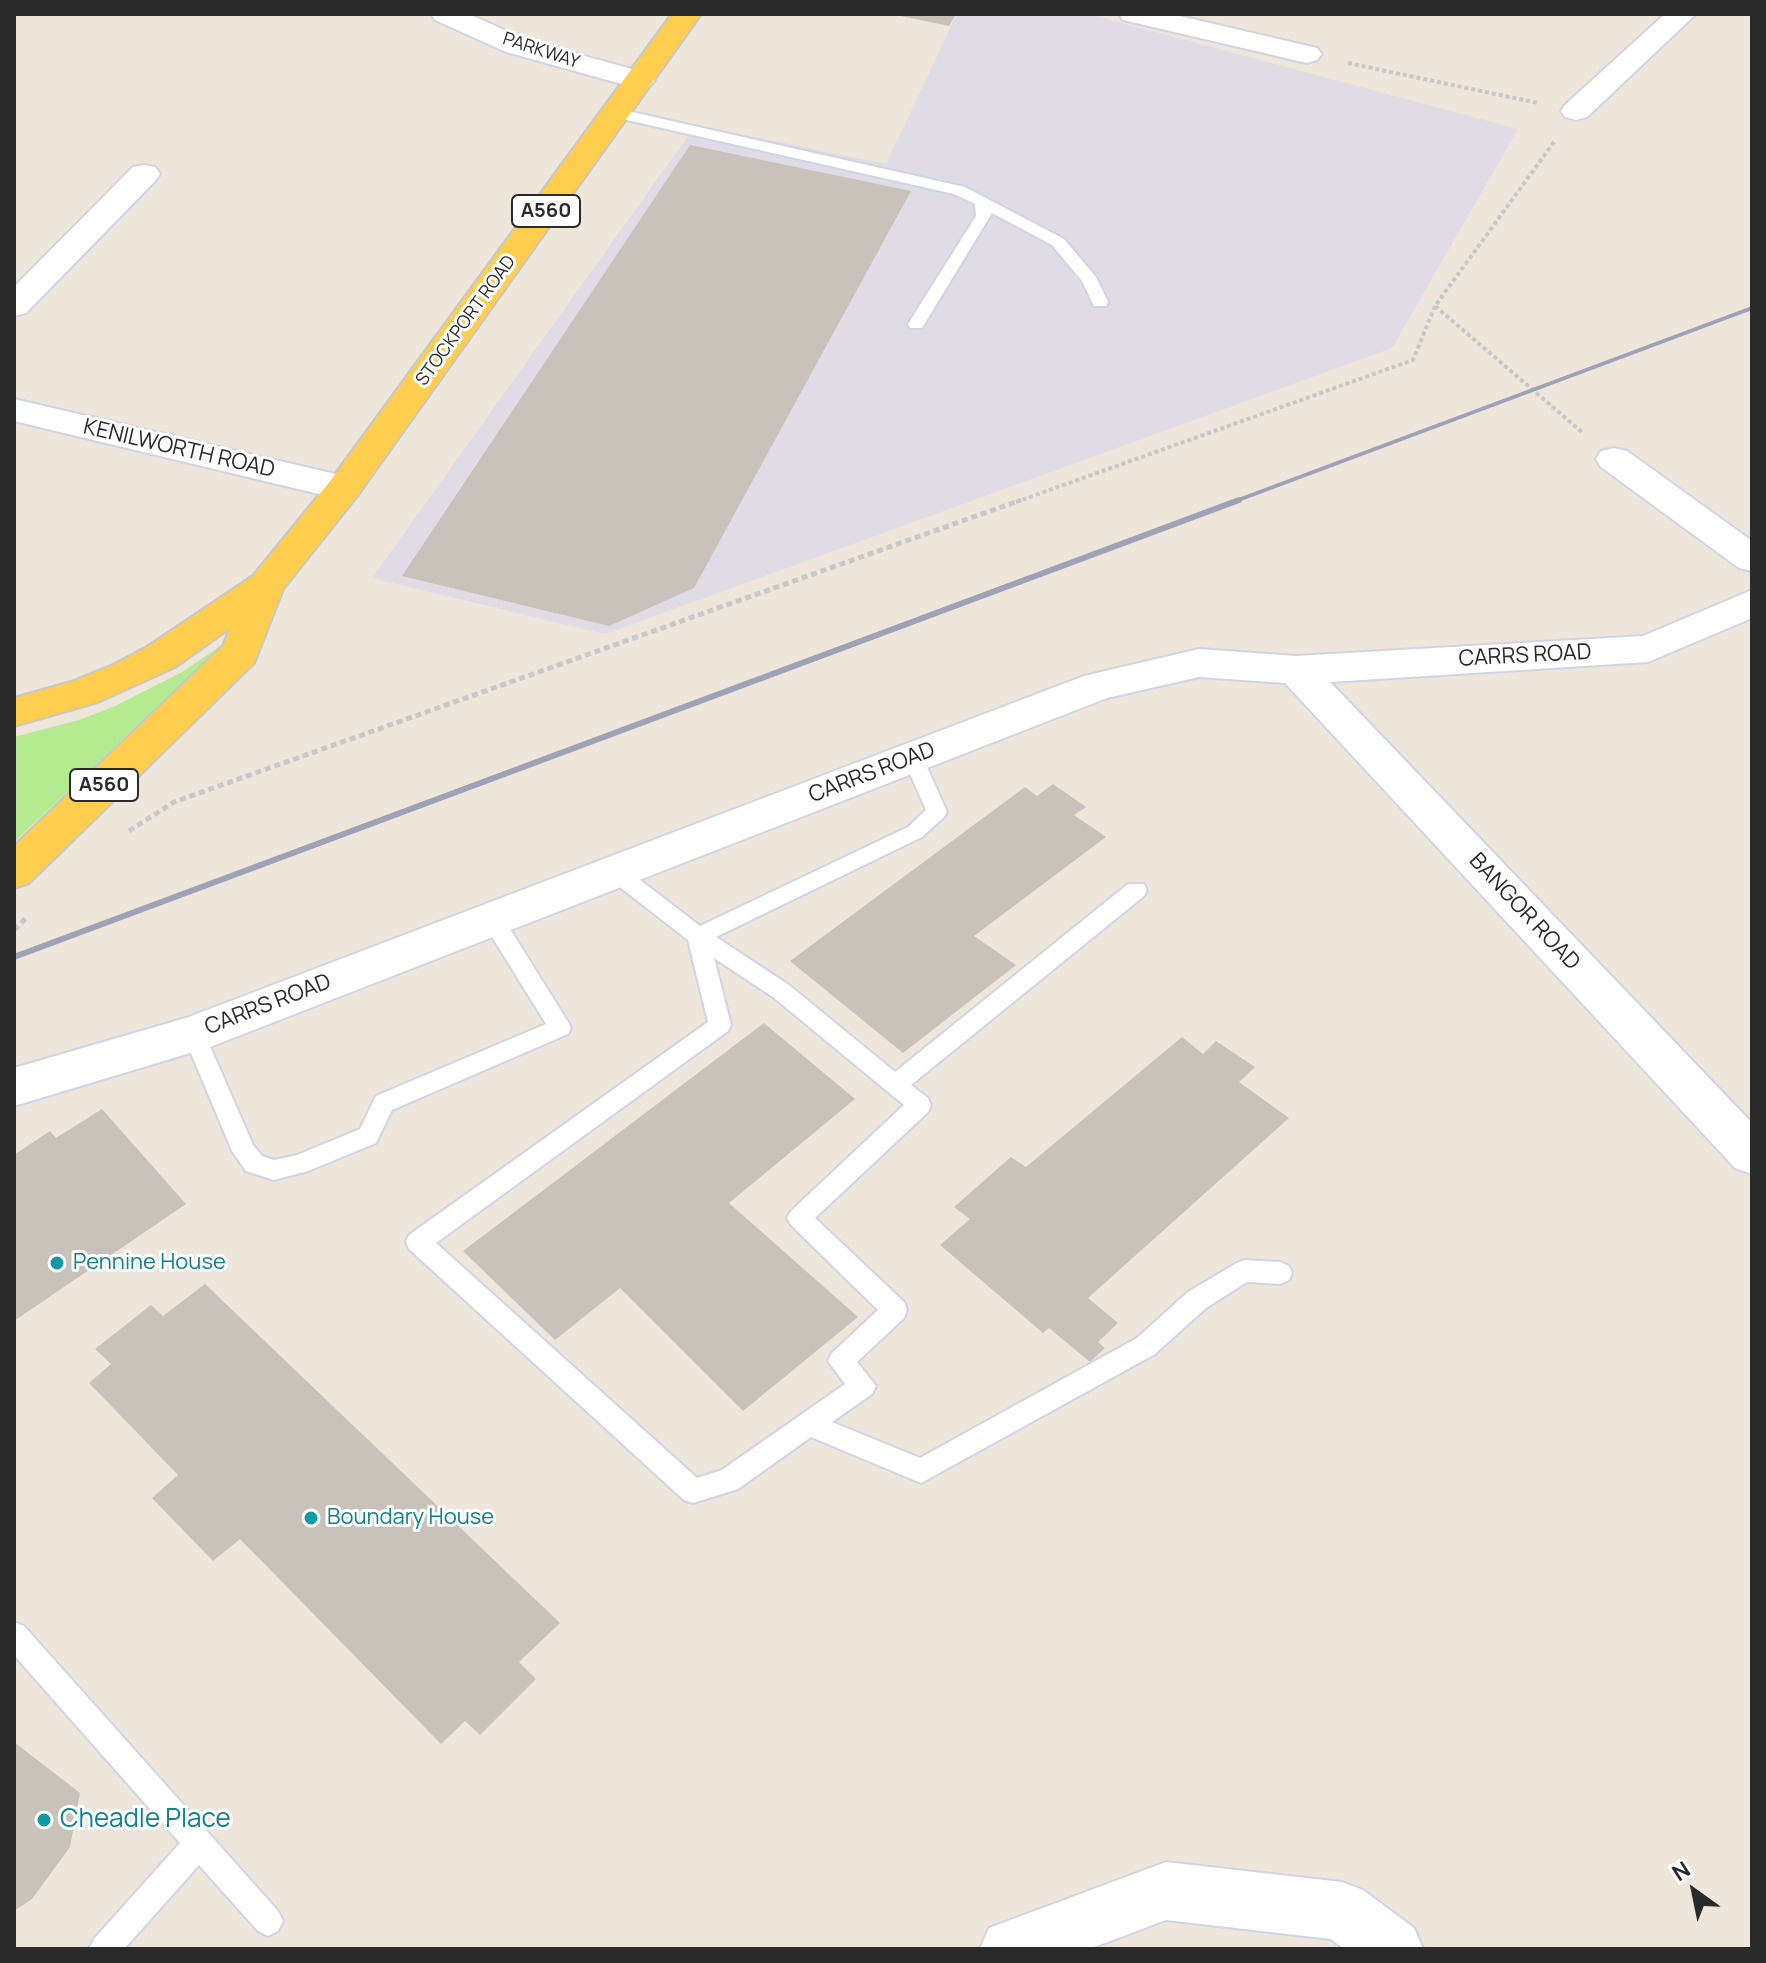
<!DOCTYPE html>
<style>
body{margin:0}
#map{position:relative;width:1766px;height:1963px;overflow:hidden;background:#eee5db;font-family:Manrope,sans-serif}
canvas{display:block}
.frame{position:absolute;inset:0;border:16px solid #2a2a2a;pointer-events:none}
.north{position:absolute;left:1654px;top:1851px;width:80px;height:80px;-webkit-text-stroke:6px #fff;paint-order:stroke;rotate:327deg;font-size:22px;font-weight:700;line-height:32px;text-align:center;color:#2a2a2a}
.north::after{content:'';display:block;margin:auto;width:28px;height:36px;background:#2a2a2a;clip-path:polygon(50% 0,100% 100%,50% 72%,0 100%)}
</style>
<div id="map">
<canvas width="1766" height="1963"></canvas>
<div class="frame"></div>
<div class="north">N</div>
</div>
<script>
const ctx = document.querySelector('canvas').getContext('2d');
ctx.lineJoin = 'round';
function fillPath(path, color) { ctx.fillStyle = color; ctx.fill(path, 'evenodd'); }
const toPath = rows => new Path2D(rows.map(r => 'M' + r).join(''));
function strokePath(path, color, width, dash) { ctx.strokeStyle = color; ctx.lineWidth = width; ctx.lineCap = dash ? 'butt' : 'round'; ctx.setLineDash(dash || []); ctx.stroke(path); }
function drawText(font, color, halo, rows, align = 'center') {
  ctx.font = font + ' Manrope,sans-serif'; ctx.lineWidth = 6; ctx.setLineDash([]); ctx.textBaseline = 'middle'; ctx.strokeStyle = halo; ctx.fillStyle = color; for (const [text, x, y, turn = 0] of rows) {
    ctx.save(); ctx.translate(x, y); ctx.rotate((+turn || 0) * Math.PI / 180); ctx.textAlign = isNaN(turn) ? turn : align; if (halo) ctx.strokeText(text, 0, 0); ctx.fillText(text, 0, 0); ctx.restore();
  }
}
const industrial = toPath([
 [957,14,1088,14,1518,129,1392,348,605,634,372,578,696,125,886,164]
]);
const green = toPath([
 [225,643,86,774,14,842,14,737,79,720,115,706,182,672]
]);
const building = toPath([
 [891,14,956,14,949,26],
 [690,145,911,191,694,588,609,626,402,576],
 [1053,784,1086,807,1074,815,1106,837,974,936,1016,965,903,1053,790,961,1025,787,1037,796],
 [764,1023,855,1099,729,1203,858,1317,743,1411,620,1288,555,1340,463,1251],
 [1182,1037,1203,1054,1216,1041,1255,1067,1239,1082,1289,1118,1088,1298,1118,1323,1098,1342,1105,1348,1090,1362,1049,1328,1043,1333,940,1245,970,1219,954,1207,1011,1157,1026,1167],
 [102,1109,186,1204,14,1321,14,1155,50,1131,56,1138],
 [205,1284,560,1623,519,1662,536,1679,480,1735,465,1721,441,1744,240,1539,213,1561,152,1498,178,1475,89,1383,111,1364,95,1349,151,1305,163,1316],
 [14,1742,80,1793,70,1847,32,1899,14,1911]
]);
const pathFar1 = toPath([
 [1348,63,1538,103],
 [1554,142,1435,306,1583,433],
 [1016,502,1413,360,1435,306]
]);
const path = toPath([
 [129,831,174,802,1021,500],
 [14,930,27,917]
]);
const service = toPath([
 [614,108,965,187,1064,239,1096,277,1108,302,1106,306,1094,306,1082,281,1052,245,992,213,922,328,910,328,908,324,976,216,975,204,954,194,609,116,606,113,614,108],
 [913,751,920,753,923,758,947,812,944,817,922,837,716,937,789,985,895,1072,1128,884,1144,884,1147,890,1144,896,911,1085,928,1098,931,1105,928,1112,815,1218,904,1302,907,1310,904,1318,857,1362,876,1386,872,1394,832,1422,920,1458,1137,1338,1188,1292,1235,1264,1244,1260,1280,1262,1289,1266,1292,1273,1289,1280,1280,1284,1247,1282,1206,1308,1155,1354,921,1483,811,1437,738,1489,693,1503,684,1500,409,1249,406,1242,409,1235,708,1022,688,940,608,878,604,872,608,866,622,866,700,926,908,827,926,810,903,758,906,753,913,751],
 [714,958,773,997,904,1105,791,1211,787,1218,791,1225,878,1310,832,1353,828,1361,845,1384,722,1470,697,1478,436,1243,728,1031,731,1025,714,958],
 [492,911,500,913,568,1022,571,1028,568,1034,392,1110,376,1143,308,1171,274,1180,246,1171,232,1151,183,1034,186,1028,194,1025,202,1028,253,1145,262,1156,274,1160,297,1155,360,1129,376,1096,546,1024,481,919,484,913,492,911],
 [14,1622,24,1626,278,1911,283,1921,278,1931,268,1936,258,1931,199,1865,124,1949,89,1949,94,1939,180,1843,14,1655,14,1622]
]);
const minor = toPath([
 [431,14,469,14,526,40,650,74,655,80,650,86,640,89,506,52,435,20,431,14],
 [1119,14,1171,14,1317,48,1322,54,1317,60,1307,63,1123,20,1119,14],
 [1665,14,1696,14,1587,117,1576,120,1565,117,1561,111,1565,105,1665,14],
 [144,165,155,167,160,174,155,181,26,313,14,316,14,287,133,167,144,165],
 [14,399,344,476,357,480,362,488,357,496,344,500,14,421,14,399],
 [1614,448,1627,451,1752,541,1752,571,1739,568,1601,467,1596,459,1601,451,1614,448],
 [1752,590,1752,618,1648,662,1330,682,1752,1123,1752,1174,1735,1168,1285,683,1199,677,1107,698,210,1047,14,1106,14,1068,186,1018,1084,676,1199,649,1296,656,1643,636,1752,590],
 [1166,1862,1342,1882,1363,1890,1414,1928,1423,1949,1344,1949,1331,1939,1166,1920,1089,1949,980,1949,989,1928,1166,1862]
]);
const primary = toPath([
 [672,14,701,14,357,496,283,589,254,663,29,883,14,888,14,846,223,646,230,628,175,667,98,702,14,726,14,698,71,682,113,665,147,647,253,576,331,480,672,14]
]);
const railFar1 = toPath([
 [1233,502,1752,308]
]);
const rail = toPath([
 [14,957,1239,500]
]);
const markers = [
 [57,1263,8,"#0f9aa8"],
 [311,1518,8,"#0f9aa8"],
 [44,1820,8,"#0f9aa8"]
];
const farStreetnames = [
 ["PARKWAY",541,51,18],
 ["STOCKPORT ROAD",466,321,-54]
];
const shields = [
 [546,211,68],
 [104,785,68]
];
const shieldNames = [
 ["A560",546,211],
 ["A560",104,785]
];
const streetNames = [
 ["KENILWORTH ROAD",179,449,13],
 ["CARRS ROAD",1525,656,-3],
 ["CARRS ROAD",872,773,-21],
 ["BANGOR ROAD",1524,912,47],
 ["CARRS ROAD",268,1005,-21]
];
const cultureNames = [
 ["Pennine House",73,1263],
 ["Boundary House",327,1518]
];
const nearCulturenames = [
 ["Cheadle Place",60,1820]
];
fillPath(industrial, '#dfdce6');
fillPath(green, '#b4eb91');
fillPath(building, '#c9c2bb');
strokePath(service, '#d0d5e5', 4);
strokePath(minor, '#d0d5e5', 4);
strokePath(primary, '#c8c8c8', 4);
strokePath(pathFar1, '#c8c8c8', 4, [4, 3]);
strokePath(path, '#c8c8c8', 5, [6, 4]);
fillPath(service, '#fff');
fillPath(minor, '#fff');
fillPath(primary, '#ffce4f');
strokePath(railFar1, '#9da2b7', 4);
strokePath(rail, '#9da2b7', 6);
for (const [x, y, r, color] of markers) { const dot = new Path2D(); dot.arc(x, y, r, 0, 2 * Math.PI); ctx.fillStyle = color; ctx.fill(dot); strokePath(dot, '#fff', 3); }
drawText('18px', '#2a2a2a', '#fff', farStreetnames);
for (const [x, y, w] of shields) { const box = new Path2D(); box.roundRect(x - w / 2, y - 16, w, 32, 6); ctx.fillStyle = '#fff'; ctx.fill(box); strokePath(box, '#2a2a2a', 2); }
drawText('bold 20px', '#2a2a2a', null, shieldNames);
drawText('22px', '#2a2a2a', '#fff', streetNames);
drawText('22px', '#0d838f', '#fff', cultureNames, 'left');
drawText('26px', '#0d838f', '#fff', nearCulturenames, 'left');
</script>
